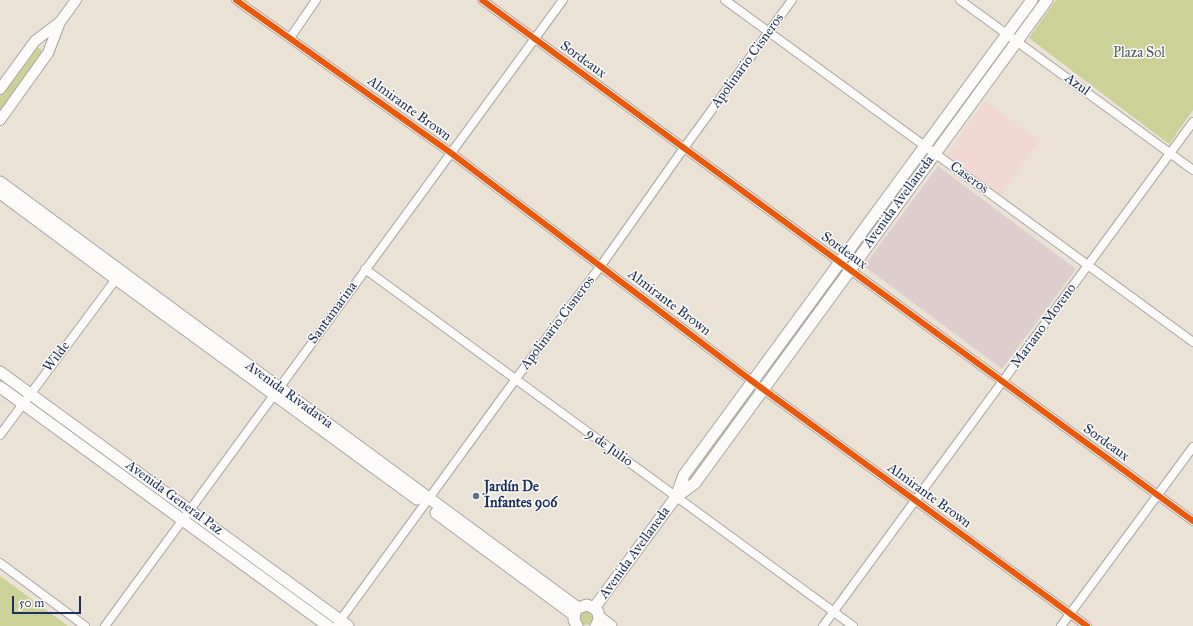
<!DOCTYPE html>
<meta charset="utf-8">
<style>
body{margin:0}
#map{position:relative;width:1193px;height:626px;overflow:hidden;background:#eae2d5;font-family:"IM FELL Great Primer",serif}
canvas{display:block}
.scale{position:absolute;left:12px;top:596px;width:69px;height:18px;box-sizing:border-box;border:2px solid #1b2f5e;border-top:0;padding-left:5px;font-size:12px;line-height:14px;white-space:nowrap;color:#1b2f5e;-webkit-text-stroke:3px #fdfcf7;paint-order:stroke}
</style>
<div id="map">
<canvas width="1193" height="626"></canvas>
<div class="scale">50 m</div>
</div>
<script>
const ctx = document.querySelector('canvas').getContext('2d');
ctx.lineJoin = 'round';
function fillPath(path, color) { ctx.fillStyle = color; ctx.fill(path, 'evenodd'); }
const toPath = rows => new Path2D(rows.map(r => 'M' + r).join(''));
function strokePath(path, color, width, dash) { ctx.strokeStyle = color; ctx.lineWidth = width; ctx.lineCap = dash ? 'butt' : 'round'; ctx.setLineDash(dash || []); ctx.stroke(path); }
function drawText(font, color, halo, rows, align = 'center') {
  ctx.font = font + ' "IM FELL Great Primer",serif'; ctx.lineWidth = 3; ctx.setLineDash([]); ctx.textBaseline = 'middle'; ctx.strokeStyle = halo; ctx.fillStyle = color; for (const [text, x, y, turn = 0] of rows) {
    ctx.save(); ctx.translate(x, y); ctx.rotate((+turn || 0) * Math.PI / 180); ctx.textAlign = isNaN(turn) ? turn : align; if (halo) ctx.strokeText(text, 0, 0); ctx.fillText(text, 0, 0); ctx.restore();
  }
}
const built = toPath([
 [985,101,1039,141,1001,195,946,156]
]);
const industrial = toPath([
 [938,166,1076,269,1002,369,864,266]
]);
const green = toPath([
 [1056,0,1193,0,1193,110,1169,144,1029,38],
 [1005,45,1009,48,939,143,935,140],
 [36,46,43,51,0,112,0,96],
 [920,160,924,163,853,258,849,255],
 [835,274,839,277,769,372,765,369],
 [752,390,756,393,686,488,682,485],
 [0,576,68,626,0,626],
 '579 618a7 7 0 1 1 14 0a7 7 0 1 1-14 0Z'
]);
const minor = toPath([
 [236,0,451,153,752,381,1087,626],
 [482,0,1193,521],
 [725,0,1193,342],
 [960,0,1193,170],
 [290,38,316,0],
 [365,269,853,626],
 [0,435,116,279],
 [0,563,85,626],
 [105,626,563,0],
 [336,626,515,380,600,267,684,148,792,0],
 [823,626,1193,122],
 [1061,626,1193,447]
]);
const tertiary = toPath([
 [0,89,35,41,60,22],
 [0,120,48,53,60,22,76,0]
]);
const secondary = toPath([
 [0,182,578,608],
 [0,193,116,279,417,499],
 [0,372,348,626],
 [0,387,328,626],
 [676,497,684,475,1032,0],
 [436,513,574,615],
 [594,608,676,497,695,483,1047,0],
 [599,617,611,626],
 [577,626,574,620,575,612,578,608,587,605,594,608,598,612,599,620,596,626]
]);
const cycleway = toPath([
 [236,0,451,153,752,381,1087,626],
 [482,0,1193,521]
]);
const markers = [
 [476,496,4,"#636e88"]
];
const parkNames = [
 ["Plaza Sol",1139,54]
];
const streetNames = [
 ["Sordeaux",583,60,36],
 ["Apolinario Cisneros",748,61,-54],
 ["Azul",1077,85,36],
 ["Almirante Brown",409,109,36],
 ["Caseros",969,178,36],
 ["Avenida Avellaneda",899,202,-54],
 ["Sordeaux",844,251,36],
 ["Almirante Brown",669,303,37],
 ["Santamarina",333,313,-54],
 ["Apolinario Cisneros",558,323,-53],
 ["Mariano Moreno",1044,326,-54],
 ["Wilde",57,357,-53],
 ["Avenida Rivadavia",289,395,36],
 ["Sordeaux",1106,443,36],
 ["9 de Julio",609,448,36],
 ["Almirante Brown",929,496,36],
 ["Avenida General Paz",174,498,36],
 ["Avenida Avellaneda",635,553,-54]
];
const poiNames = [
 ["Jardín De",484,488],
 ["Infantes 906",484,504]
];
fillPath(built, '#f1d8d3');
fillPath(industrial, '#ddcecd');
fillPath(green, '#ccd198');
strokePath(minor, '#a7a5a4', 10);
strokePath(tertiary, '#a7a5a4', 12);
strokePath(secondary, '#a7a5a4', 13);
strokePath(minor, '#fcfbf9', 8);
strokePath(tertiary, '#fcfbf9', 10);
strokePath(secondary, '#fcfbf9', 11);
strokePath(cycleway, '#e8590c', 6);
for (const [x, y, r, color] of markers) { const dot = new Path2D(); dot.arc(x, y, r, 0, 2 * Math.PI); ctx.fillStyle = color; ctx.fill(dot); strokePath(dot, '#fdfcf7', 1.5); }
drawText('14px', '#495b60', '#fdfcf7', parkNames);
drawText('14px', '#1b2f5e', '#fdfcf7', streetNames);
drawText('bold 14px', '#1b2f5e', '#fdfcf7', poiNames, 'left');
</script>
